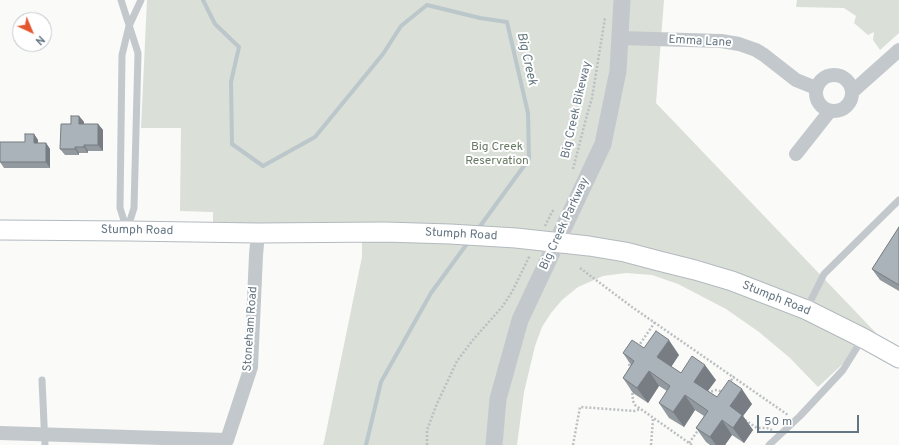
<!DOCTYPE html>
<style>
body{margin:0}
#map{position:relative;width:899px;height:445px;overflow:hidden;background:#fafaf8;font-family:Overpass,sans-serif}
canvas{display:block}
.north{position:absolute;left:12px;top:12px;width:40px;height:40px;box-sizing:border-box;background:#fff;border:1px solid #c1c8cd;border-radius:50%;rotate:136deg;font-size:11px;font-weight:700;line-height:16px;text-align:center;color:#657683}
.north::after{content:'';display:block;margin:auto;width:14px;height:18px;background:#e4572e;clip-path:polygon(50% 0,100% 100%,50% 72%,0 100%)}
.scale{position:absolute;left:757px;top:415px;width:102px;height:18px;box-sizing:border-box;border:2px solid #657683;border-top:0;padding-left:5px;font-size:12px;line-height:14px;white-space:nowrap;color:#657683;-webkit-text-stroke:3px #fff;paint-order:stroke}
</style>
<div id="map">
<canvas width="899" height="445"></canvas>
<div class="north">N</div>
<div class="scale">50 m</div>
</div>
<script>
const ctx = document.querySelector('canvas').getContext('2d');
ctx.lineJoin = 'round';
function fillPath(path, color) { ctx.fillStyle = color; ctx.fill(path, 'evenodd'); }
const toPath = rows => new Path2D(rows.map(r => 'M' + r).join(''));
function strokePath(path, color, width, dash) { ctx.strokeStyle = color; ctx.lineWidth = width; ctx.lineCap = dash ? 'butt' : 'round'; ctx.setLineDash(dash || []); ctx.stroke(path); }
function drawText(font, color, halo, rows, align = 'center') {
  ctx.font = font + ' Overpass,sans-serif'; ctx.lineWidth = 4; ctx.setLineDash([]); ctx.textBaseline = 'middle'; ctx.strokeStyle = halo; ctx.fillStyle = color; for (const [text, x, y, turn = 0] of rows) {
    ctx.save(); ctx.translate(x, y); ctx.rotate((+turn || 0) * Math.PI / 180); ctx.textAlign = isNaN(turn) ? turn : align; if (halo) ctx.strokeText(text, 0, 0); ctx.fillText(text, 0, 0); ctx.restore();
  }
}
const green = toPath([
 [147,0,664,0,656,103,876,333,818,387,790,358,759,332,726,309,678,284,652,275,626,273,603,276,578,287,562,300,551,313,542,327,535,346,524,392,517,445,323,445,324,442,362,257,362,232,213,231,213,212,180,211,181,128,141,128],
 [797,0,899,0,899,33,880,50,873,40,874,32,868,35,854,23,856,16,844,8,796,7]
]);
const stream = toPath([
 [203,0,215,24,239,47,231,82,232,144,263,166,315,137,383,54,401,26,427,5,480,18,507,22,528,113,529,159,478,229],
 [366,445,381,382,431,293,469,241]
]);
const path = toPath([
 [573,169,587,115,592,98,605,18],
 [545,226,551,214,554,209],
 [580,268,632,307,788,415],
 [638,347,655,322],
 [630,360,629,363,630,370],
 [729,384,734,376],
 [632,389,633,401,635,405,692,445],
 [708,394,710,392,716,390,724,392],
 [745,420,757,428,767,428,772,430],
 [689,443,699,429],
 [427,445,427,430,436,406,457,361,472,341,502,307,512,292,530,255],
 [573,445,580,407,635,411,640,409],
 [651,445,653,419]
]);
const service = toPath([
 [121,0,138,53,134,208,127,230],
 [127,230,120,208,122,55,129,26,141,0],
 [807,308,824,274,899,200],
 [42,380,45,445],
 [769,445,800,416,843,370,863,338]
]);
const minor = toPath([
 [620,38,721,41,739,44,756,50,764,55,796,80,816,88],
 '816 93a18 18 0 1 1 36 0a18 18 0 1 1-36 0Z',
 [852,92,899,50],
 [796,154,830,111],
 [0,433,227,440],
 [224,445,227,440,251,367,256,255,258,233]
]);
const tertiary = toPath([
 [494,445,498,399,520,320,603,144,618,71,622,0]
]);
const secondary = toPath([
 [0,230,127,231,258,233,385,232,450,234,516,238,589,246,625,252,659,261,695,270,732,281,807,310,863,338,899,358]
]);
const wall = toPath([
 [79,116,84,122,84,124,98,124,103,130,103,151,88,151,88,153,79,153,79,155,65,155,60,149,71,124],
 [34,134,38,140,38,143,46,143,50,149,50,168,4,168,0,162,25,142],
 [899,227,899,291,880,280,872,269],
 [644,348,679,355,671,366,681,373,716,380,708,391,717,397,752,404,743,416,753,430,744,443,732,435,725,445,710,445,706,442,696,428,704,416,695,410,684,427,669,418,659,403,667,391,659,386,648,403,633,393,623,378,631,365,623,353]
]);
const shadedWall = toPath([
 [79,116,84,122,83,130,79,124],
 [98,124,103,130,103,151,98,145],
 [34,134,38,140,38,149,34,143],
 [46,143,50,149,50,168,46,162],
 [84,145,88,151,88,153,84,147],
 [75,147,79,153,79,155,75,149],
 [669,340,679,355,668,372,657,357],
 [705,365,716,380,704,396,694,382],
 [649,371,659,386,648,403,637,388],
 [742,389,752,404,743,416,753,430,744,443,733,428,730,406],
 [685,395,695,410,684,427,673,412],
 [722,420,732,435,725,445,716,445,710,437]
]);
const building = toPath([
 [71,116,79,116,79,124,98,124,98,145,84,145,84,147,75,147,75,149,60,149,61,124,71,124,71,116],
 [25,134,34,134,34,143,46,143,46,162,0,162,0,142,25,142,25,134],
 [899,227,899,285,872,269,899,227],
 [656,331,669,340,657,357,681,373,692,356,705,365,694,382,717,397,729,380,742,389,730,406,742,415,733,428,722,420,710,437,696,428,708,411,685,395,673,412,659,403,670,386,649,371,637,388,623,378,634,361,623,353,632,340,644,348,656,331]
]);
const streetNames = [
 ["Emma Lane",700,42,3],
 ["Big Creek Bikeway",577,110,-77],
 ["Big Creek Parkway",565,224,-65],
 ["Stumph Road",137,231,1],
 ["Stumph Road",461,235,3],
 ["Stumph Road",776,299,22],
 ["Stoneham Road",251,329,-86]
];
const parkNames = [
 ["Big Creek",497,148],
 ["Reservation",497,162]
];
const waterNames = [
 ["Big Creek",526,59,77]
];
fillPath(green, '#dadfd7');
strokePath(stream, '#bbc7cb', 4);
strokePath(secondary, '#b3babf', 21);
strokePath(path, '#bbbfc2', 2.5, [2, 2]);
strokePath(service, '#c3c8cc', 7);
strokePath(minor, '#c3c8cc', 14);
strokePath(tertiary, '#c3c8cc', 17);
strokePath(secondary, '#fff', 19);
fillPath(wall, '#929a9f');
fillPath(shadedWall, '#777d82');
fillPath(building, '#aab3b9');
strokePath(building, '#777d82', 1);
drawText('12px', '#657683', '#fff', streetNames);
drawText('12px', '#687a64', '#fff', parkNames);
drawText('italic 13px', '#60757c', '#fff', waterNames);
</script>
